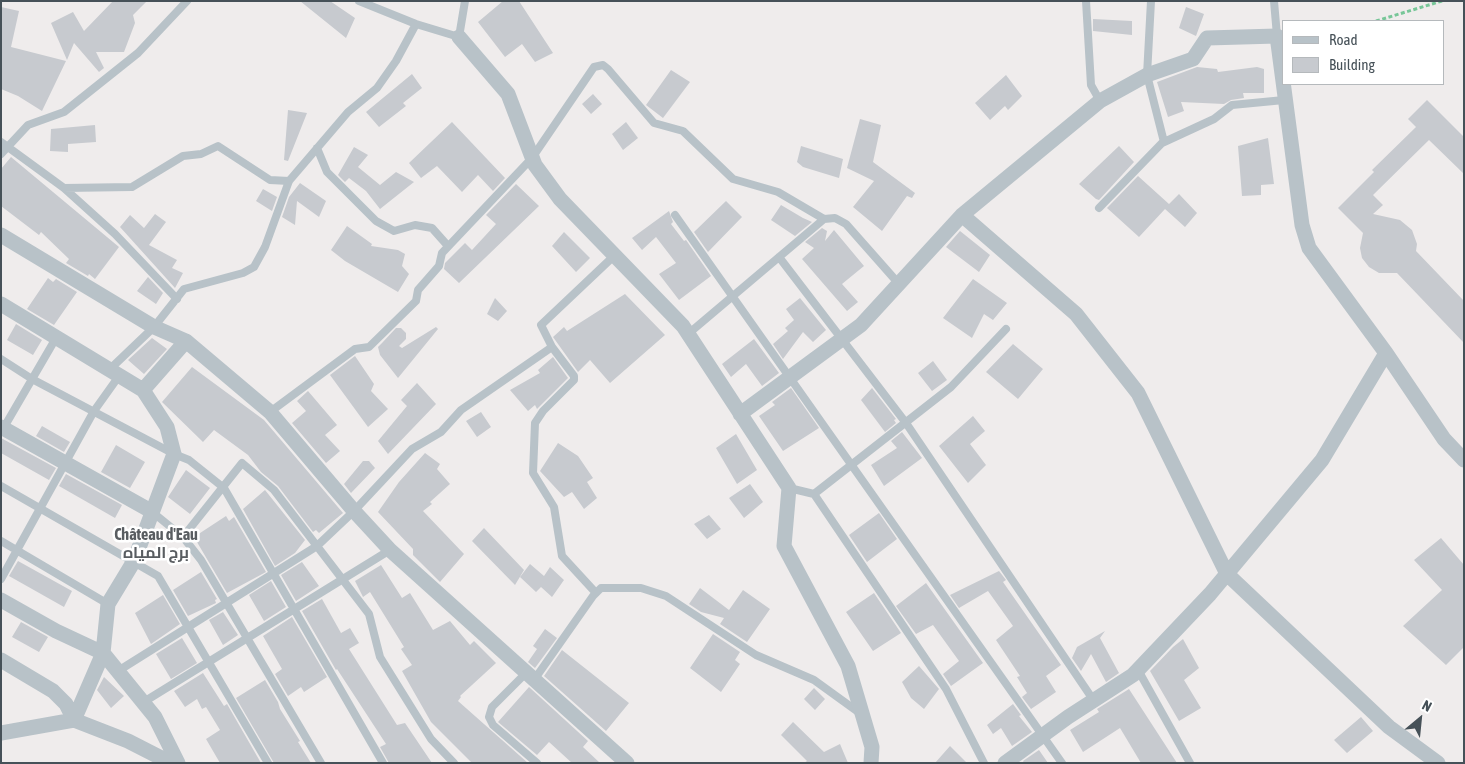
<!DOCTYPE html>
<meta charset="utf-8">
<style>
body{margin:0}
#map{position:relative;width:1465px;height:764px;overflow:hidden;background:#efecec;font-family:"Asap Condensed",sans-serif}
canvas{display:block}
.frame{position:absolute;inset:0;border:2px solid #465158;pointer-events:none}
.legend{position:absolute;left:1282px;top:20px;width:162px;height:65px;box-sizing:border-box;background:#fff;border:1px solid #b5b9bc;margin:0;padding:6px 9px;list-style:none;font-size:15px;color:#465158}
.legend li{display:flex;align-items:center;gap:10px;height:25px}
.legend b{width:25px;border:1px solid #b5b9bc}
.north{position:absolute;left:1395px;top:694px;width:50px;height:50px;-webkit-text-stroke:4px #fff;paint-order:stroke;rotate:28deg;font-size:14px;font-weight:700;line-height:20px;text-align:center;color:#465158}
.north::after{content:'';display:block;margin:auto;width:18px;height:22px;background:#465158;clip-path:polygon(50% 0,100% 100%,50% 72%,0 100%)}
</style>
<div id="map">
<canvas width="1465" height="764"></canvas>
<div class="frame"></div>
<ul class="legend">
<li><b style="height:6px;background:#b8c2c8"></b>Road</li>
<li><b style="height:14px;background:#c7cacf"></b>Building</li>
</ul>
<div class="north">N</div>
</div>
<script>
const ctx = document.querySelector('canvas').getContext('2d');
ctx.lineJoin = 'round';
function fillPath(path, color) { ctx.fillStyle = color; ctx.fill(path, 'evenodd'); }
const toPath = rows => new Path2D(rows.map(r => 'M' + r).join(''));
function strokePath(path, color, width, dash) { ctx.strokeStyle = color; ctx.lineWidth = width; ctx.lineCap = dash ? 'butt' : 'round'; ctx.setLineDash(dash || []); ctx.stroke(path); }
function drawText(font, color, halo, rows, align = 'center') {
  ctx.font = font + ' "Asap Condensed",Cairo,sans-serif'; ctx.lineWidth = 5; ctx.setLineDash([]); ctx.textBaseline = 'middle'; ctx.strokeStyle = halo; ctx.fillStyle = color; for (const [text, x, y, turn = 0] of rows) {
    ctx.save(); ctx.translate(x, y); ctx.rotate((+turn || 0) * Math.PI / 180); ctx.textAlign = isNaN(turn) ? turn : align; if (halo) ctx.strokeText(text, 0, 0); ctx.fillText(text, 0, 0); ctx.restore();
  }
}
const building = toPath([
 [113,1,147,1,133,15,135,23,124,52,96,52,104,68,99,72,74,43,67,60,51,23,73,12,84,31],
 [300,1,330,1,355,18,346,38],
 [503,1,519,1,553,53,535,62,522,44,505,57,478,22],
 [1,7,19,11,11,47,66,61,42,111,18,96,1,89],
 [1186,7,1204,14,1196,36,1179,28],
 [1093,19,1132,21,1132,35,1093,31],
 [1197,67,1217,69,1218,72,1257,67,1264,69,1264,93,1243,93,1244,98,1231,100,1224,104,1181,102,1184,111,1168,117,1157,82],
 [671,70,690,82,663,118,646,105],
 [412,74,422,88,403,103,406,106,379,127,366,112],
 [1006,75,1022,96,1008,110,1005,106,990,120,975,103],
 [593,94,602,104,591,114,582,104],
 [1427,100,1464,137,1464,174,1429,140,1373,195,1383,205,1373,214,1400,220,1412,230,1417,244,1416,251,1464,301,1464,343,1397,273,1379,273,1369,267,1362,258,1360,248,1363,233,1338,208,1374,172,1372,170,1416,127,1408,119],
 [288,110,307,113,288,161,284,160],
 [860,119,881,125,873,162,915,193,912,198,907,196,882,231,853,207,874,181,847,168],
 [452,122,505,178,493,191,478,175,462,192,437,166,421,178,409,163],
 [626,122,638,138,623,150,612,134],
 [95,125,96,142,68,144,68,152,50,151,51,129],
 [1268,138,1274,184,1261,185,1261,195,1242,196,1238,146],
 [801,146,843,159,839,178,803,167,797,162],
 [1119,146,1134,162,1099,200,1096,199,1079,184],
 [354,147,368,155,358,167,380,185,396,172,414,182,380,209,366,191,349,178,345,182,338,175],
 [11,157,119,247,95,279,89,274,88,276,66,263,69,259,41,232,39,235,1,206,1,169],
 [1138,176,1169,204,1179,194,1197,213,1185,227,1165,209,1139,237,1107,208],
 [300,183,326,201,319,217,297,201,295,225,282,217,289,197],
 [516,184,539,206,459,283,444,269,445,263,465,243,472,250,496,224,486,215],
 [263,189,277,197,272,211,256,201],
 [726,201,742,217,708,252,694,232],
 [781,205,803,218,812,222,795,236,771,220],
 [669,211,673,222,671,224,684,241,686,240,711,276,679,300,659,274,676,263,656,237,642,250,632,238],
 [155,214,166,222,149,245,177,260,172,268,183,273,175,288,120,227,130,215,144,228],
 [347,226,372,244,371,246,398,250,405,254,402,266,409,274,398,292,345,261,331,250],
 [822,228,827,231,825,241,834,230,864,266,842,284,858,302,847,311,802,259,814,248,805,242],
 [960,231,990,255,979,272,946,247],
 [564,232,590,258,576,272,552,246],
 [148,277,163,293,156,304,137,291],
 [48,278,53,282,56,279,77,292,54,325,27,309],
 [973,279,1007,303,993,320,984,314,972,338,943,318],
 [625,294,665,335,610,383,590,360,578,372,553,337,564,327,567,331],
 [495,298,507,311,498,321,487,314],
 [800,298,826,330,813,342,803,332,783,359,773,344,788,331,785,328,794,320,786,309],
 [16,324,42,340,33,355,7,340],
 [436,327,438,329,398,378,380,355,378,347,382,343,396,328,401,328,406,333,406,339,399,346,402,348],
 [152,338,167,349,144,374,128,360],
 [754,339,779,373,762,386,746,364,731,377,722,364],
 [1013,344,1043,369,1018,399,986,372],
 [355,356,374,384,371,391,388,409,368,427,330,375],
 [553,357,568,378,537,409,535,405,528,411,510,390,540,373,538,370],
 [933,361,947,380,932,391,918,373],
 [192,367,264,420,343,513,319,533,316,530,313,532,278,486,261,472,248,455,214,430,203,442,162,402],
 [417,383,436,404,388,454,378,441,407,406,401,400],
 [791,388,819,428,783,451,759,416,775,405,772,402],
 [872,388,896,419,894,420,896,423,885,432,861,400],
 [308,391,337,425,325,435,340,451,326,463,292,423,306,411,297,401],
 [481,412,491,427,477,437,466,421],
 [973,416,985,431,970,444,986,465,968,483,939,446],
 [42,426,70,442,64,452,36,436],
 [902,432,922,458,884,486,871,465,897,448,891,441],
 [736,434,757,470,737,484,716,448],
 [1,438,56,468,49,480,1,453],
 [558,443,578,456,593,478,587,482,597,498,584,509,572,492,564,497,540,471],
 [116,445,145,462,130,488,101,472],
 [425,453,440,464,437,469,450,484,430,502,432,504,423,511,464,554,440,582,413,555,413,549,378,512,399,482],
 [363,461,369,461,375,468,351,493,344,484],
 [186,470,210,488,190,514,168,497],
 [66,474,122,505,115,518,59,486],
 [750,484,763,502,744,518,729,498],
 [265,490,305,540,295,553,275,566,243,509],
 [879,513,897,539,867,562,849,535],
 [709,515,721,529,707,539,694,524],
 [226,516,229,521,234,517,266,572,227,593,194,537],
 [484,528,524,570,515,585,472,541],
 [1441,538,1464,565,1464,647,1446,665,1403,626,1442,590,1414,560],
 [18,561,72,591,64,607,9,576],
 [302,562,319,586,296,601,281,575],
 [530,564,544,576,550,567,564,580,552,597,541,587,536,592,520,577],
 [381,565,402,598,410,593,433,630,450,621,470,645,474,641,496,663,460,696,461,697,458,701,528,763,472,763,431,722,402,671,412,665,401,649,404,647,370,592,363,597,355,581],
 [999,571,1006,580,1003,582,1061,665,1046,676,1056,692,1031,709,1022,697,1027,693,1017,677,1020,676,996,640,1013,626,988,591,959,608,950,595],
 [201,572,217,599,215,600,216,603,188,616,173,590],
 [271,581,286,607,264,621,249,595],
 [926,583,983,663,951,686,943,674,959,661,933,625,916,634,896,606],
 [700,588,729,610,743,590,770,609,747,642,720,624,724,618,701,612,689,604],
 [874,593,901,633,873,651,846,612],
 [163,595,180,624,151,644,135,613],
 [322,599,341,633,350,628,359,643,349,649,397,725,405,723,432,763,389,763,380,747,386,744,337,669,336,670,302,611],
 [223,612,238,635,223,645,209,620],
 [292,617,327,677,304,692,301,687,288,696,275,674,282,669,263,636],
 [21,622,48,637,39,652,12,637],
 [545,629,557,638,535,668,528,662,537,649,533,646],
 [1105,631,1100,638,1119,673,1106,682,1091,654,1081,671,1072,658,1077,647],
 [713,634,740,652,735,660,740,664,721,692,690,668],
 [182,638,197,663,171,679,156,654],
 [1183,639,1199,668,1184,680,1201,708,1179,721,1150,671,1173,647],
 [562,650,629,703,606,731,544,676],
 [919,666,939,689,924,709,911,698,902,682],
 [203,673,224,706,227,704,261,763,220,763,206,739,220,730,206,707,202,709,197,699,185,707,174,691],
 [104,677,124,696,111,708,97,690],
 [265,680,278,702,280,709,300,741,298,742,311,763,274,763,236,698],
 [529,687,588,741,583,747,600,763,572,763,549,742,537,755,498,722],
 [814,688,825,699,815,710,804,699],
 [1129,689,1177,763,1141,763,1120,728,1083,752,1070,730,1099,712,1097,709],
 [1013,704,1021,715,1019,716,1032,732,1012,746,1001,728,993,734,987,725],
 [1361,717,1373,731,1347,753,1334,740],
 [793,722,824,752,840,744,848,763,804,763,807,761,781,735],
 [950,746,967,763,935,763],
 [1039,750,1048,763,1024,763,1023,761]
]);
const path = toPath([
 [1376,21,1442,1]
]);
const lane = toPath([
 [359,1,416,24,459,37,465,1],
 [1086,1,1091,85,1100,101],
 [1151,1,1147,75,1164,142],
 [1274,1,1277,36],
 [1,142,64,188,132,187,183,156,201,154,218,146,270,180,289,181],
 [317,148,327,172,376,221,394,231,415,225,432,228,448,246],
 [1,154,28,125,64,112,138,53,187,1],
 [64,188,115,234,177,299],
 [1099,208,1162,143,1214,119,1232,105,1284,100],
 [675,215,1062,763],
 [779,257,906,423,1094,701],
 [688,334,824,219,835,218,846,224,899,284],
 [552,347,574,376,574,380,543,411,535,423,533,473,554,507,562,556,596,593],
 [1,359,32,379,174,454,189,460,224,488,383,763],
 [109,370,154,327,184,289,243,273,254,267,265,247,289,181,348,112,377,88,396,61,416,24],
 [270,412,355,349,369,347,416,301,418,290,439,266,442,253,532,158,594,67,603,65,608,69,654,123,683,131,733,179,778,192,824,219],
 [3,429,56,338],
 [1,486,158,576,268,763],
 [789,488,814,494,946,689,984,763],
 [814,494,951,387,1006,329],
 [151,511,183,537,201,560,321,763],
 [183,537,242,463,274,490,369,614,380,657,431,739,454,763],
 [1,541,108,604],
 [1,579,94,411,119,376],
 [1138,670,1190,763],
 [118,671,317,546,354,511,412,449,441,432,461,410,552,347,541,325,615,255],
 [526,673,492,707,489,717,493,725,537,763],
 [534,680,593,596,601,588,641,588,666,596,756,655,814,680,861,714],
 [142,703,390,550]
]);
const street = toPath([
 [459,37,508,94,535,165,560,199,683,326,789,488,784,546,848,666,872,747,871,763],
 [962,215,1076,314,1138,393,1227,574,1389,727,1438,763],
 [1,235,154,327,186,341,270,412,354,511,390,550,627,763],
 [1,304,143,390],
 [740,414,861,325,962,215,1100,101,1147,75,1193,59,1207,38,1277,36,1302,225,1309,248,1386,353,1444,439,1464,460],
 [1,427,151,511],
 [1,600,56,631,103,653,155,717,178,763],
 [1,660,53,691,66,704,74,720],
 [74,720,103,653,108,604,134,561,174,454,167,427,143,390,186,341],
 [1,733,74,720,128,741,171,763],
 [1005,763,1068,717,1133,675,1210,594,1322,460,1386,353]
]);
const quarterNames = [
 ["Château d'Eau",156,535],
 ["برج المياه",156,553]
];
fillPath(building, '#c7cacf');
strokePath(path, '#77c698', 3, [4, 2.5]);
strokePath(lane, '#b8c2c8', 8);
strokePath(street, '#b8c2c8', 15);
drawText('bold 16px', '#595d61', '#fff', quarterNames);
</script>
